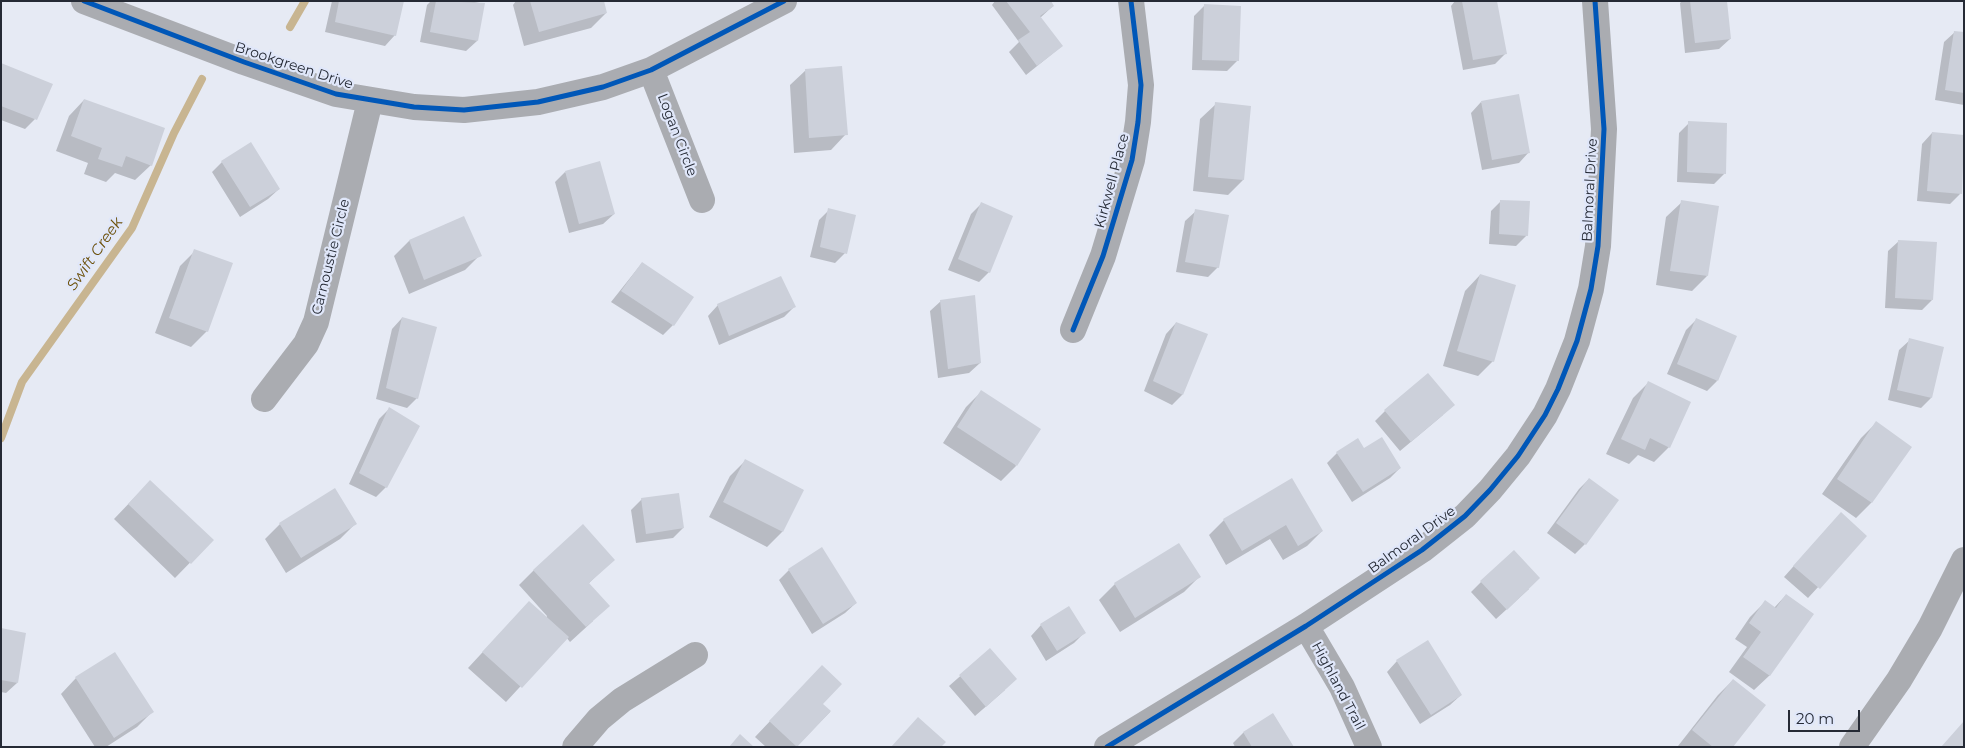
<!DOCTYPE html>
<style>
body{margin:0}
#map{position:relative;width:1965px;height:748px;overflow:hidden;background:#e6eaf4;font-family:Montserrat,sans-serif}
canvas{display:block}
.frame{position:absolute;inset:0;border:2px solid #252a35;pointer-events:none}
.scale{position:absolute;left:1788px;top:710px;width:72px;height:22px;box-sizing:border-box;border:2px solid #252a35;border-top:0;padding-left:6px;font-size:15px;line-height:18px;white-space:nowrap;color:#252a35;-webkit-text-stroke:4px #e0e7fa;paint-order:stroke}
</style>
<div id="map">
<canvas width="1965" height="748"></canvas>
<div class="frame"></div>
<div class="scale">20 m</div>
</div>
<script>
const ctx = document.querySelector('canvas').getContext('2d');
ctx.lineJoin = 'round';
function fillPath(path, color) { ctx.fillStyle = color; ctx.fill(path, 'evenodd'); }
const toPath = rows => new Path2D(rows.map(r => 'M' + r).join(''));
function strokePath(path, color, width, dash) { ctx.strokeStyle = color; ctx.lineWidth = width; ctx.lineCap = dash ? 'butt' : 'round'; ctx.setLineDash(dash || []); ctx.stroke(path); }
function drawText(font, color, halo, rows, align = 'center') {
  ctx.font = font + ' Montserrat,sans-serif'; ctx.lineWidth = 4.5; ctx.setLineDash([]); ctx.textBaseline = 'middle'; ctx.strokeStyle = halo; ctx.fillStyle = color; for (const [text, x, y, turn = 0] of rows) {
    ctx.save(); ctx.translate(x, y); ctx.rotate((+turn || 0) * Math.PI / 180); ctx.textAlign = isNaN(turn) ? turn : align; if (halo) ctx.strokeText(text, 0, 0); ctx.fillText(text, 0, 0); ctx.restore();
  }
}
const shadow = toPath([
 [332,1,403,1,395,35,385,46,325,32],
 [431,1,470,1,484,4,477,41,466,51,420,42,427,5],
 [516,1,603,1,606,13,591,28,524,46,513,5],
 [995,1,1049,1,1053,6,1040,18,1062,46,1026,75,1009,52,1019,42,992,5],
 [1455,1,1495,1,1505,54,1495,64,1463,70,1451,6],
 [1682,1,1726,1,1730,39,1719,49,1685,53,1680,3],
 [1204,6,1238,60,1227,71,1192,70,1194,16],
 [1955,32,1964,33,1964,105,1935,100,1944,42],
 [1,64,35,119,25,129,1,120],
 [806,70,846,134,831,150,794,153,790,85],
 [84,100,151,165,135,180,115,173,106,182,84,174,88,163,56,151,69,116],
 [1481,102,1529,152,1519,163,1482,170,1471,113],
 [1216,104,1243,180,1228,195,1193,191,1200,119],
 [1689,123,1725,173,1714,184,1677,182,1679,133],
 [1932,133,1964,136,1960,194,1950,204,1917,201,1922,144],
 [222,162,279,189,268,199,240,217,212,172],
 [565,172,614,214,603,224,569,233,555,182],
 [1501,201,1527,235,1516,246,1489,244,1491,211],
 [1682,202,1707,276,1692,291,1656,285,1666,217],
 [981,204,989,272,979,282,948,270,971,214],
 [829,210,845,253,835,263,810,257,819,220],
 [1196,211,1218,267,1208,277,1176,272,1185,221],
 [463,217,480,255,465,270,409,294,394,256,409,241],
 [1899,241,1932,300,1922,310,1885,308,1888,251],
 [195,251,207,331,191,347,155,333,180,266],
 [642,263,673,325,663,335,611,302],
 [1480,275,1493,361,1478,376,1443,366,1465,291],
 [941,301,980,363,969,373,938,378,930,311],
 [718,305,794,307,784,317,719,345,708,316],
 [402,318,417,398,407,408,376,399,392,329],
 [1696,320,1717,381,1707,391,1667,374,1686,330],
 [1176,323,1206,335,1182,395,1172,405,1144,391,1166,334],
 [1910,340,1931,398,1921,408,1888,400,1899,350],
 [1648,383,1669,447,1654,462,1638,455,1629,464,1606,454,1633,398],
 [981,392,1016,466,1001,481,943,443,966,407],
 [389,409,386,487,376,497,349,484,379,419],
 [1385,411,1443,415,1400,451,1375,421],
 [1876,423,1910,447,1871,503,1856,518,1822,494,1861,438],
 [1337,453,1400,468,1390,478,1352,502,1327,463],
 [745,461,803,490,782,532,767,547,709,517,730,476],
 [1589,479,1585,544,1575,554,1547,533,1579,489],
 [1291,480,1322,531,1307,546,1283,560,1270,539,1226,565,1209,535,1224,520],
 [135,497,212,540,175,578,114,519],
 [642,499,683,528,673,538,636,543,631,510],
 [280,524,355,524,340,539,286,573,265,539],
 [1831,524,1865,536,1808,598,1784,577],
 [1179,544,1199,577,1184,592,1120,632,1099,600,1115,584],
 [613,560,588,584,593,621,570,642,566,637,506,702,468,668,529,602,546,618,547,616,519,585,534,570],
 [789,570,856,603,845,613,812,634,779,580],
 [1481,582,1529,589,1496,619,1471,592],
 [1786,595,1770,675,1754,690,1729,672,1747,647,1735,639,1750,617,1765,602,1774,608],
 [1041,625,1084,633,1074,643,1046,661,1031,636],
 [1,630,17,683,6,693,1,692],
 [990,650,1005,690,975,716,949,686],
 [114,654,152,712,137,727,106,747,95,747,61,694,76,678],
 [1397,661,1461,695,1450,705,1420,724,1387,672],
 [1733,680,1731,747,1678,746,1718,695],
 [807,682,822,704,830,712,796,747,766,747,755,737],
 [1273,714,1293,747,1235,747,1233,743,1243,733]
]);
const stream = toPath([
 [290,27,305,1],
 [1,438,22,382,132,228,174,133,202,79]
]);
const building = toPath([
 [339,1,404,1,396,36,335,22],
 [436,1,485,3,478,41,430,32],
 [530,1,604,1,607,13,539,32],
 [1006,1,1051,1,1054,6,1040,16,1063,46,1037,66,1018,40,1030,32],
 [1462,1,1497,1,1507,54,1473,60],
 [1690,1,1727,1,1731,39,1695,43],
 [1204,4,1241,6,1239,61,1202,60],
 [1954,31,1964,32,1964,93,1945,90],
 [1,63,53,84,37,120,1,106],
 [842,66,848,135,809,138,805,69],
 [1519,94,1530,153,1492,160,1481,101],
 [84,99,165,128,152,166,126,156,122,167,98,159,102,148,71,136],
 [1215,102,1251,106,1244,180,1208,177],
 [1688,121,1727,123,1726,174,1687,172],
 [1932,132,1964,135,1962,194,1927,191],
 [251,142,280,189,250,207,221,161],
 [600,161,615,214,579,224,565,171],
 [1500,200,1530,201,1528,236,1499,234],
 [1681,200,1719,206,1708,276,1670,271],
 [981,202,1013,216,990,273,958,259],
 [828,208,856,215,847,254,820,247],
 [1195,209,1229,215,1219,268,1185,262],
 [464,216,482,256,424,280,409,240],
 [1898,240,1937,242,1933,300,1895,298],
 [194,249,233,263,208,332,169,318],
 [642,262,694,297,674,326,621,291],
 [1480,274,1516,285,1494,362,1457,351],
 [781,276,796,307,729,336,717,304],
 [975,295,981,363,948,369,940,300],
 [402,317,437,327,418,399,386,388],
 [1696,318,1737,336,1718,381,1677,364],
 [1176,322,1208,334,1183,395,1153,381],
 [1909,338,1944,347,1932,398,1897,390],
 [1428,373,1455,405,1411,442,1384,410],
 [1648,381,1691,402,1670,448,1650,438,1645,450,1621,439],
 [981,390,1041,429,1017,466,957,427],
 [389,407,420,426,387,488,359,473],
 [1876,421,1912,447,1872,503,1837,479],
 [1382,437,1401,468,1363,492,1336,452,1358,438,1364,448],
 [745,459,804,490,783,532,723,502],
 [1292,478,1323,531,1298,546,1286,525,1242,551,1223,519],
 [1589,478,1619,500,1586,545,1556,523],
 [150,480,214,540,191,564,128,504],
 [335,488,357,524,301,558,279,523],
 [679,493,684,528,646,534,641,498],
 [1841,512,1867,536,1820,589,1793,566],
 [583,524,615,560,589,583,610,606,586,627,533,570],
 [1179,543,1201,577,1135,618,1114,583],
 [822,547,857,603,823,624,788,569],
 [1514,550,1540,578,1507,610,1480,581],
 [1786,594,1814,614,1770,676,1743,657,1761,632,1749,623,1765,600,1776,608],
 [529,601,569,637,522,688,482,652],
 [1069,606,1086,633,1057,651,1040,624],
 [1,628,26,633,18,683,1,680],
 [1428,640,1462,695,1431,715,1396,660],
 [990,648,1017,679,986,707,959,675],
 [115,652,154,712,114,738,75,677],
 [822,665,842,684,823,704,831,711,797,747,769,721],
 [1733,679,1766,705,1733,747,1713,747,1692,730],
 [1273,713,1294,747,1252,747,1243,732],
 [918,717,946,742,941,747,891,747],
 [1964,721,1964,747,1941,747],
 [740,734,754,747,729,747]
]);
const minor = toPath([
 [84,1,244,62,336,94,414,107,464,110,538,102,603,87,651,70,784,1],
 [651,70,702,200],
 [1073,330,1103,256,1132,160,1138,122,1141,85,1131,1],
 [264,399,306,344,316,322,370,101],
 [1306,626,1342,687,1369,747],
 [575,747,599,719,622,700,695,655],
 [1107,747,1306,626,1422,550,1465,516,1490,490,1518,456,1545,415,1558,389,1577,341,1591,289,1598,246,1604,129,1595,1],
 [1852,747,1899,680,1930,628,1964,560]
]);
const cycleway = toPath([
 [84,1,244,62,336,94,414,107,464,110,538,102,603,87,651,70,784,1],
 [1073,330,1103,256,1132,160,1138,122,1141,85,1131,1],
 [1107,747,1306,626,1422,550,1465,516,1490,490,1518,456,1545,415,1558,389,1577,341,1591,289,1598,246,1604,129,1595,1]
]);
const streetNames = [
 ["Brookgreen Drive",294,66,18],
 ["Logan Circle",677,135,69],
 ["Kirkwell Place",1112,181,-75],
 ["Balmoral Drive",1590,190,-87],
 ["Carnoustie Circle",331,257,-76],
 ["Balmoral Drive",1412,540,-36],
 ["Highland Trail",1338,686,62]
];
const waterNames = [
 ["Swift Creek",95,254,-55]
];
fillPath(shadow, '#0003');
strokePath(stream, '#c8b591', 8);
fillPath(building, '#ccd0da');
strokePath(minor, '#aaacb1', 26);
strokePath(cycleway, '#0057b8', 5);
drawText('14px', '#252a35', '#e0e7fa', streetNames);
drawText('italic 15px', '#6b4f07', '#e0e7fa', waterNames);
</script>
